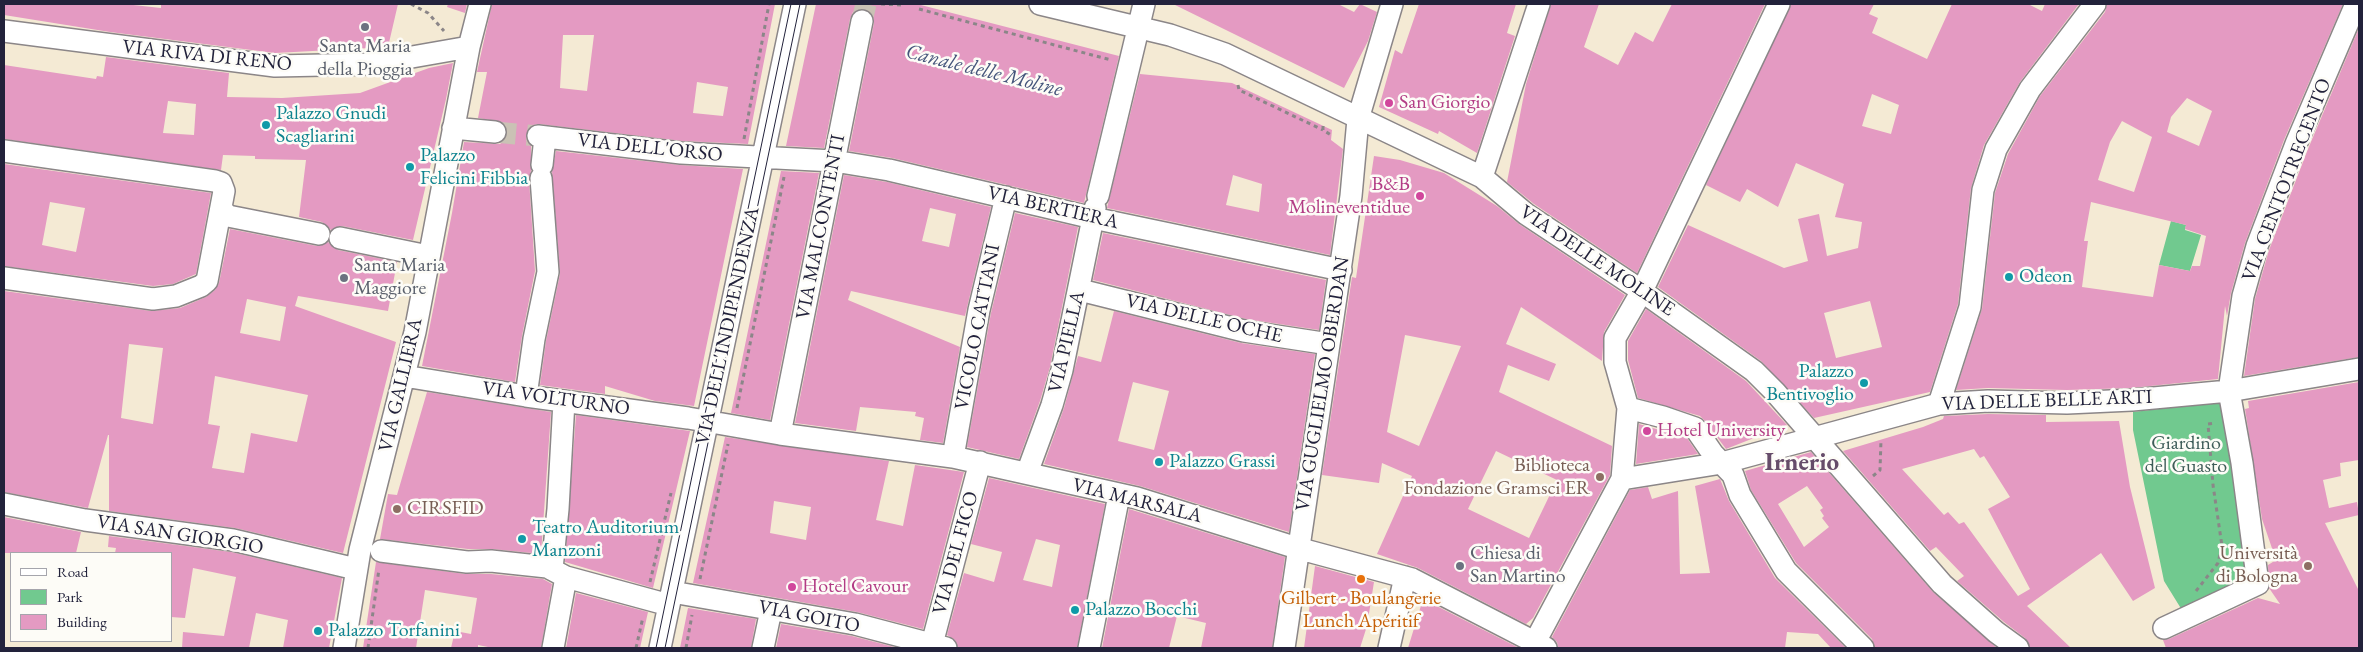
<!DOCTYPE html>
<meta charset="utf-8">
<style>
body{margin:0}
#map{position:relative;width:2363px;height:652px;overflow:hidden;background:#f4ead4;font-family:"EB Garamond",serif}
canvas{display:block}
.frame{position:absolute;inset:0;border:5px solid #22223b;pointer-events:none}
.legend{position:absolute;left:10px;top:552px;width:162px;height:90px;box-sizing:border-box;background:#fdfcf7;border:1px solid #a5a5ac;margin:0;padding:6px 9px;list-style:none;font-size:15px;color:#22223b}
.legend li{display:flex;align-items:center;gap:10px;height:25px}
.legend b{width:25px;border:1px solid #a5a5ac}
</style>
<div id="map">
<canvas width="2363" height="652"></canvas>
<div class="frame"></div>
<ul class="legend">
<li><b style="height:6px;background:#fff"></b>Road</li>
<li><b style="height:14px;background:#71c98f"></b>Park</li>
<li><b style="height:14px;background:#e49ac2"></b>Building</li>
</ul>
</div>
<script>
const ctx = document.querySelector('canvas').getContext('2d');
ctx.lineJoin = 'round';
function fillPath(path, color) { ctx.fillStyle = color; ctx.fill(path, 'evenodd'); }
const toPath = rows => new Path2D(rows.map(r => 'M' + r).join(''));
function strokePath(path, color, width, dash) { ctx.strokeStyle = color; ctx.lineWidth = width; ctx.lineCap = dash ? 'butt' : 'round'; ctx.setLineDash(dash || []); ctx.stroke(path); }
function drawText(font, color, halo, rows, align = 'center') {
  ctx.font = font + ' "EB Garamond",serif'; ctx.lineWidth = 5; ctx.setLineDash([]); ctx.textBaseline = 'middle'; ctx.strokeStyle = halo; ctx.fillStyle = color; for (const [text, x, y, turn = 0] of rows) {
    ctx.save(); ctx.translate(x, y); ctx.rotate((+turn || 0) * Math.PI / 180); ctx.textAlign = isNaN(turn) ? turn : align; if (halo) ctx.strokeText(text, 0, 0); ctx.fillText(text, 0, 0); ctx.restore();
  }
}
const green = toPath([
 [2171,221,2186,225,2185,230,2201,235,2190,271,2159,265],
 [2226,401,2252,582,2185,615,2164,581,2133,430,2133,412]
]);
const building = toPath([
 [4,4,124,4,161,8,161,4,398,4,388,47,275,53,110,32,4,15],
 [448,4,467,4,465,13,447,7],
 [492,4,775,4,748,144,682,141,539,124,533,125,528,129,526,140,531,146,531,171,529,179,535,271,522,336,515,382,422,366,452,213,464,142,500,144,505,140,507,134,506,126,502,122,478,118,487,72,477,72],
 [563,35,594,35,587,91,560,88],
 [697,82,728,87,723,116,693,113],
 [816,4,917,4,1119,56,1084,203,892,158,849,151,874,23,871,12,864,9,853,12,850,19,824,148,786,146],
 [1173,4,1338,4,1354,12,1360,4,1377,12,1368,41,1344,88],
 [1419,4,1516,4,1507,33,1515,36,1477,153,1439,131,1438,134,1379,107,1395,50,1402,54],
 [1551,4,1599,4,1584,47,1618,65,1635,32,1653,42,1672,4,1765,4,1637,273,1534,204,1507,182,1526,84],
 [1791,4,1874,4,1869,14,1878,18,1872,33,1927,59,1952,4,2028,4,2042,11,2045,4,2079,4,2020,82,1984,145,1971,188,1958,304,1930,392,1814,418,1761,361,1658,287,1688,225,1784,268,1808,261,1798,219,1819,214,1827,256,1858,248,1862,222,1835,217,1844,184,1796,163,1778,207,1747,189,1740,202,1706,185],
 [1872,94,1899,105,1891,134,1862,126],
 [1870,301,1882,347,1836,358,1824,313],
 [2107,4,2343,4,2284,140,2245,243,2231,293,2227,316,2225,306,2218,379,2131,388,2067,390,1988,388,1956,390,1982,309,1995,193,2008,154,2040,96,2105,12],
 [2187,98,2212,111,2199,146,2167,132,2171,117],
 [2122,121,2152,137,2134,192,2098,180,2110,142],
 [2091,202,2186,225,2185,229,2206,236,2200,266,2192,266,2190,271,2159,265,2153,297,2082,287,2088,241,2084,241],
 [2359,28,2359,357,2244,376,2255,299,2269,250,2308,149],
 [106,57,229,73,227,97,282,98,360,93,429,68,453,63,446,99,413,240,342,226,331,230,322,222,299,217,306,160,255,159,255,156,223,155,221,170,4,139,4,65,96,79,97,76,103,77],
 [168,101,196,104,194,135,163,133],
 [1140,74,1232,83,1332,130,1331,140,1343,149,1330,255,1107,208],
 [1233,175,1262,184,1259,212,1226,205],
 [556,151,680,165,743,169,694,406,655,401,605,386,605,394,540,385,546,341,560,274,552,172],
 [1374,156,1400,160,1444,173,1497,206,1519,224,1625,295,1604,332,1602,361,1521,307,1506,344,1556,364,1549,381,1508,365,1499,392,1612,446,1610,475,1533,618,1526,624,1418,568,1377,554,1412,476,1382,463,1379,483,1322,475,1352,277,1356,278],
 [1405,335,1461,346,1419,446,1387,432],
 [1496,451,1557,480,1529,538,1468,509],
 [4,164,211,193,196,274,173,284,153,286,4,266],
 [50,202,85,208,76,252,42,245],
 [781,171,819,173,770,420,731,413],
 [844,175,887,182,991,207,965,316,851,291,848,300,960,347,943,443,920,440,924,418,915,416,916,412,860,407,856,431,795,423],
 [930,208,956,214,949,247,922,241],
 [1015,213,1078,227,1050,367,1040,401,1019,459,967,447,991,313],
 [230,229,317,246,328,242,338,250,397,262,388,311,298,296,295,306,396,342,343,553,235,528,109,511,109,435,108,435,88,508,4,492,4,291,151,311,180,308,206,297,215,290,219,283],
 [247,299,286,307,280,341,240,333],
 [129,344,163,348,153,424,121,418],
 [215,376,308,395,297,442,251,433,244,473,212,468,220,426,208,424],
 [1103,233,1326,280,1319,330,1246,319,1093,280],
 [1646,309,1746,381,1787,425,1726,449,1705,421,1700,416,1638,398,1628,360,1628,341],
 [1114,311,1241,343,1315,354,1289,532,1140,486,1044,464,1064,408,1078,356,1101,362],
 [1133,382,1169,391,1154,450,1118,441],
 [2359,382,2359,460,2340,463,2341,476,2323,480,2329,508,2357,502,2359,515,2325,523,2359,591,2359,648,2166,648,2163,640,2169,639,2258,598,2280,604,2269,588,2268,565,2276,560,2262,519,2245,409,2249,408,2248,401],
 [427,392,551,412,541,554,492,549,468,549,380,539,388,494,397,495],
 [1988,414,2046,415,2046,422,2119,421,2130,487,2155,588,2133,601,2101,553,2027,606,2071,648,2030,648,2025,638,2004,622,1957,581,1964,576,1936,547,1930,551,1843,451,1923,427,1943,419,1944,416],
 [1974,449,1980,458,1984,456,2010,497,1988,509,2030,589,2018,596,1964,522,1959,524,1948,512,1944,515,1902,469],
 [576,415,690,431,653,588,565,562],
 [1639,424,1687,438,1698,454,1636,464],
 [725,437,889,461,876,520,903,526,915,465,964,472,923,629,857,612,693,583],
 [774,501,811,507,806,540,770,533],
 [1811,452,1933,592,1997,648,1875,648,1872,639,1796,563,1751,490,1745,471],
 [1807,486,1823,508,1820,510,1824,516,1822,518,1829,527,1804,547,1778,504],
 [989,478,1105,504,1077,648,958,648,955,640,947,635,964,573,994,582,1002,552,971,544],
 [1036,539,1060,545,1052,587,1023,580],
 [1720,479,1729,501,1775,578,1846,648,1831,648,1818,634,1787,632,1785,648,1558,648,1557,642,1552,637,1630,490,1648,487,1652,499,1678,491,1680,574,1710,573,1695,486],
 [1129,509,1285,557,1272,648,1201,648,1206,623,1177,616,1169,648,1102,648],
 [4,517,81,532,76,553,4,553],
 [109,536,231,552,342,578,329,648,283,648,288,620,256,613,249,648,182,648,183,632,224,636,236,577,193,568,185,618,171,617,171,553,115,553,116,548,108,547],
 [376,562,465,574,491,574,543,579,552,584,541,648,493,648,478,645,478,648,451,648,455,631,471,634,477,598,425,590,416,648,363,648],
 [1315,566,1374,582,1367,626,1360,648,1304,648],
 [576,593,648,612,640,648,566,648],
 [1423,599,1519,648,1408,648],
 [688,608,756,619,751,648,680,648],
 [781,624,852,636,898,648,776,648]
]);
const minorTunnel = toPath([
 [862,21,866,4],
 [495,132,538,136]
]);
const path = toPath([
 [411,4,428,13,444,31],
 [881,4,902,5],
 [919,9,1111,60],
 [1238,85,1239,90,1323,130],
 [1323,126,1323,130,1331,135],
 [744,139,769,4],
 [737,408,784,177],
 [1873,476,1880,470,1881,440],
 [700,579,728,444],
 [650,582,671,493],
 [2196,591,2218,563,2222,546,2213,485,2208,424,2216,423],
 [368,648,379,569],
 [636,648,643,617],
 [686,648,692,615]
]);
const minor = toPath([
 [1040,4,1170,35,1225,54,1482,177,1526,214,1636,287,1754,371,1775,392,1942,584,1996,632,2018,648],
 [4,31,275,66,372,64,469,47],
 [453,128,495,132],
 [538,136,681,153,834,161,889,170,1093,218,1341,270],
 [4,151,215,181,221,183,224,191,207,281,201,286,176,296,153,299,4,278],
 [542,165,545,137],
 [1482,177,1539,4],
 [1098,196,1144,4],
 [221,209,228,216,319,234],
 [340,238,428,256],
 [1080,290,1244,331,1329,344],
 [404,376,526,396,688,418,780,434,953,457,1137,498,1297,548,1412,579,1546,648],
 [526,396,534,339,548,272,541,178],
 [1939,404,1970,307,1983,190,1996,149,2030,89,2095,4],
 [1628,408,1663,417,1695,428,1713,454,1733,475,1740,495,1786,571,1863,648],
 [780,434,862,21],
 [953,457,979,310,1006,197],
 [1027,473,1052,405,1062,370,1095,208],
 [1622,479,1722,463,1939,404,1988,401,2067,403,2132,400,2229,391,2359,369],
 [4,504,85,520,233,540,356,569],
 [381,551,467,562,491,561,547,567,566,577,669,605],
 [552,569,558,509,564,401],
 [672,592,855,624,946,648],
 [2164,628,2258,584,2242,463,2229,391,2243,296,2257,246,2296,144,2356,4],
 [1535,642,1622,479,1628,408,1615,362,1615,338,1642,291,1779,4],
 [932,644,980,462],
 [344,648,360,550,415,332,469,47,480,4],
 [553,648,566,577],
 [660,648,795,4],
 [763,648,771,610],
 [1089,648,1119,495],
 [1284,648,1351,196,1358,119,1392,4],
 [1389,648,1405,577]
]);
const tram = toPath([
 [656,648,791,4],
 [665,648,800,4]
]);
const markers = [
 [365,27,5,"#6b7280"],
 [1389,103,5,"#d1479c"],
 [266,125,5,"#0f9aa8"],
 [410,167,5,"#0f9aa8"],
 [1420,196,5,"#d1479c"],
 [2009,277,5,"#0f9aa8"],
 [344,278,5,"#6b7280"],
 [1864,383,5,"#0f9aa8"],
 [1647,431,5,"#d1479c"],
 [1159,462,5,"#0f9aa8"],
 [1600,477,5,"#8d6e63"],
 [397,509,5,"#8d6e63"],
 [522,539,5,"#0f9aa8"],
 [1460,566,5,"#6b7280"],
 [2308,566,5,"#8d6e63"],
 [1361,579,5,"#e8710a"],
 [792,587,5,"#d1479c"],
 [1075,610,5,"#0f9aa8"],
 [318,631,5,"#0f9aa8"]
];
const worshipNames = [
 ["Santa Maria",365,47,"center"],
 ["della Pioggia",365,70,"center"],
 ["Santa Maria",354,266],
 ["Maggiore",354,289],
 ["Chiesa di",1470,554],
 ["San Martino",1470,577]
];
const streetNames = [
 ["VIA RIVA DI RENO",207,56,6],
 ["VIA DELL'ORSO",650,148,6],
 ["VIA CENTOTRECENTO",2287,180,-69],
 ["VIA BERTIERA",1053,208,13],
 ["VIA MALCONTENTI",821,227,-79],
 ["VIA DELLE MOLINE",1597,261,34],
 ["VIA DELLE OCHE",1204,319,13],
 ["VIA DELL'INDIPENDENZA",728,326,-78],
 ["VICOLO CATTANI",978,327,-79],
 ["VIA PIELLA",1067,342,-77],
 ["VIA GUGLIELMO OBERDAN",1323,384,-81],
 ["VIA GALLIERA",401,385,-77],
 ["VIA VOLTURNO",556,399,8],
 ["VIA DELLE BELLE ARTI",2047,401,-2],
 ["VIA MARSALA",1137,501,14],
 ["VIA SAN GIORGIO",180,535,9],
 ["VIA DEL FICO",956,553,-75],
 ["VIA GOITO",809,617,11]
];
const hotelNames = [
 ["San Giorgio",1399,103],
 ["B&B",1410,185,"right"],
 ["Molineventidue",1410,208,"right"],
 ["Hotel University",1657,431],
 ["Hotel Cavour",802,587]
];
const cultureNames = [
 ["Palazzo Gnudi",276,114],
 ["Scagliarini",276,137],
 ["Palazzo",420,156],
 ["Felicini Fibbia",420,179],
 ["Odeon",2019,277],
 ["Palazzo",1854,372,"right"],
 ["Bentivoglio",1854,395,"right"],
 ["Palazzo Grassi",1169,462],
 ["Teatro Auditorium",532,528],
 ["Manzoni",532,551],
 ["Palazzo Bocchi",1085,610],
 ["Palazzo Torfanini",328,631]
];
const parkNames = [
 ["Giardino",2186,444],
 ["del Guasto",2186,467]
];
const educationNames = [
 ["Biblioteca",1590,466],
 ["Fondazione Gramsci ER",1590,489],
 ["CIRSFID",407,509,"left"],
 ["Università",2298,554],
 ["di Bologna",2298,577]
];
const foodNames = [
 ["Gilbert - Boulangerie",1361,599],
 ["Lunch Apéritif",1361,622]
];
const waterNames = [
 ["Canale delle Moline",984,71,14]
];
const districtNames = [
 ["Irnerio",1802,463]
];
fillPath(green, '#71c98f');
fillPath(building, '#e49ac2');
strokePath(minorTunnel, '#cac2b5', 21, [21, 11]);
strokePath(minor, '#8b8688', 24);
strokePath(path, '#8b8688', 3, [4, 4]);
strokePath(minor, '#fff', 21);
strokePath(tram, '#22223b', 1);
for (const [x, y, r, color] of markers) { const dot = new Path2D(); dot.arc(x, y, r, 0, 2 * Math.PI); ctx.fillStyle = color; ctx.fill(dot); strokePath(dot, '#fdfcf7', 2); }
drawText('20px', '#5b616d', '#fdfcf7', worshipNames, 'left');
drawText('20px', '#22223b', '#fdfcf7', streetNames);
drawText('20px', '#b23c85', '#fdfcf7', hotelNames, 'left');
drawText('20px', '#0d838f', '#fdfcf7', cultureNames, 'left');
drawText('20px', '#3e5c58', '#fdfcf7', parkNames);
drawText('20px', '#785e54', '#fdfcf7', educationNames, 'right');
drawText('20px', '#c56008', '#fdfcf7', foodNames);
drawText('italic 21px', '#45557b', '#fdfcf7', waterNames);
drawText('bold 25px', '#664c6a', '#fdfcf7', districtNames);
</script>
